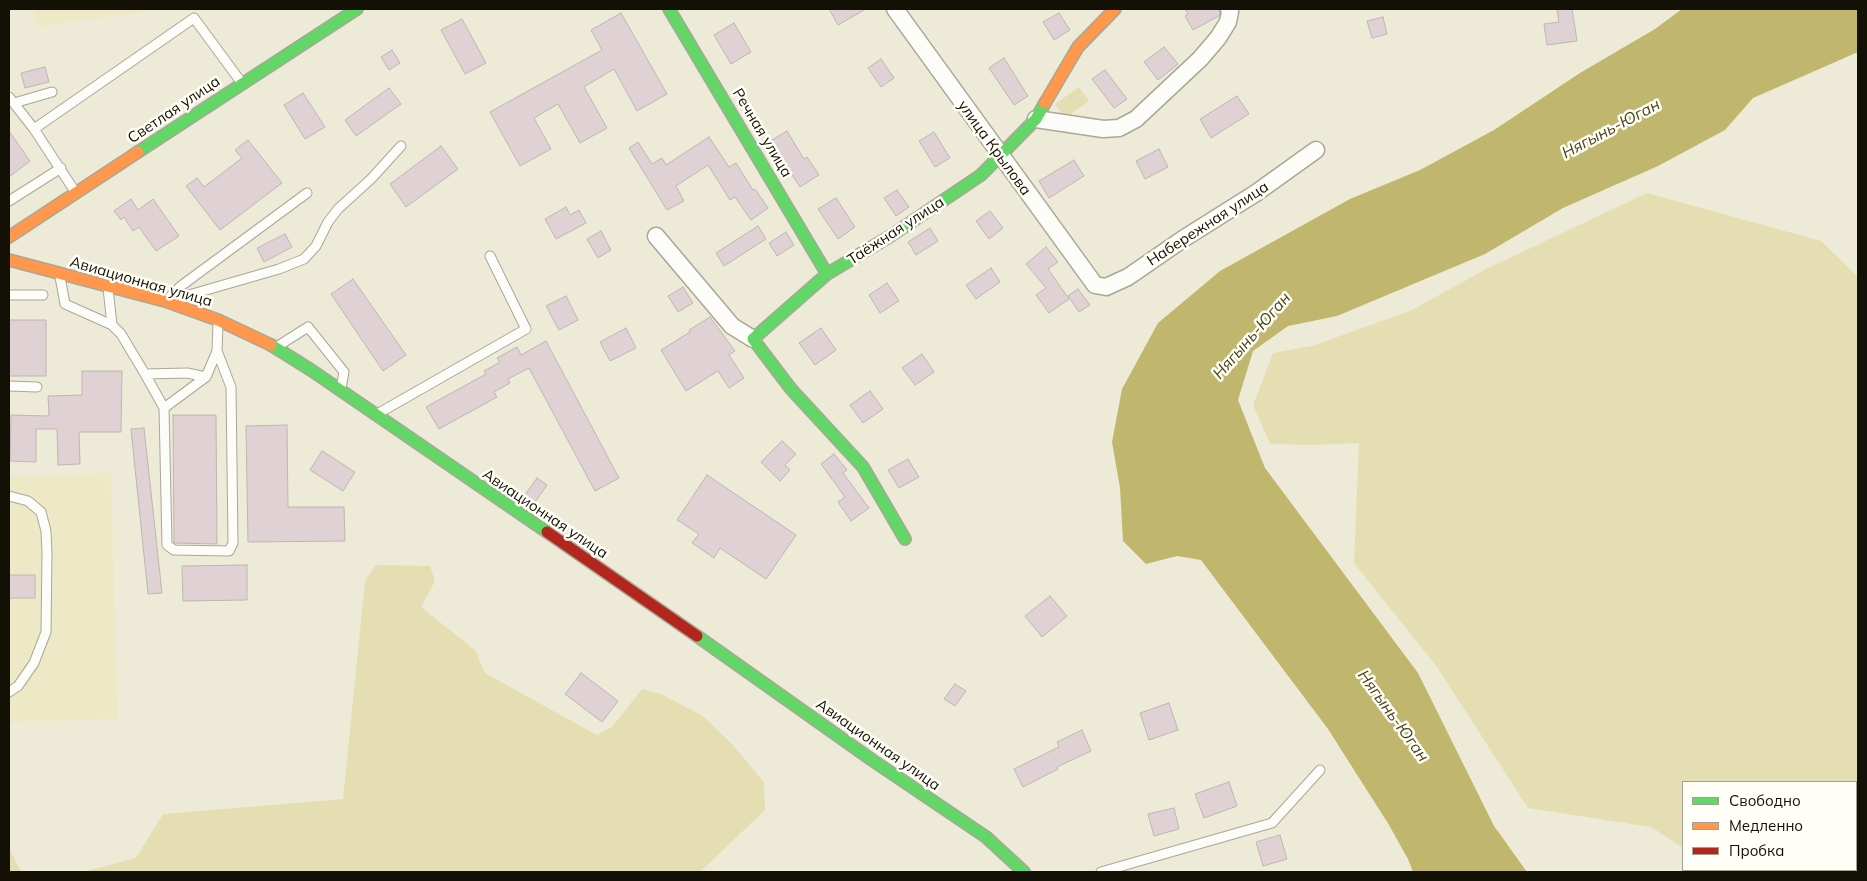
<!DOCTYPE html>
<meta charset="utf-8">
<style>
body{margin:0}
#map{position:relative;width:1867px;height:881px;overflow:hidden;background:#edebd7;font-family:Mulish,sans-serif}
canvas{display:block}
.frame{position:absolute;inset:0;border:10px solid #131105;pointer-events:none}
.legend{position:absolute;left:1682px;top:781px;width:175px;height:90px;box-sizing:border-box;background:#fffef7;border:1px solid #a19f96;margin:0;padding:6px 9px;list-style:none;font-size:15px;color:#131105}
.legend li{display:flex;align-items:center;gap:10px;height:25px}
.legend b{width:25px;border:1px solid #a19f96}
</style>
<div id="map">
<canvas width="1867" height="881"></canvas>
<div class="frame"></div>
<ul class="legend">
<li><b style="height:6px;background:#63d668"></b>Свободно</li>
<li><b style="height:6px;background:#ff974d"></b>Медленно</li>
<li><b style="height:6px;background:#b3261e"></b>Пробка</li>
</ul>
</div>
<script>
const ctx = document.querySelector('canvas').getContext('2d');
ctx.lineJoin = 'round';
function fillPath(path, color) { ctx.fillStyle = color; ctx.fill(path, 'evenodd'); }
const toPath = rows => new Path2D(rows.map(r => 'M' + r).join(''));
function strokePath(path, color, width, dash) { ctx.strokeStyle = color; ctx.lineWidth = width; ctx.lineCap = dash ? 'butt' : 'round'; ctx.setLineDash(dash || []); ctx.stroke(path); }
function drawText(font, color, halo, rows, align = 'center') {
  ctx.font = font + ' Mulish,sans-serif'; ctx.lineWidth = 5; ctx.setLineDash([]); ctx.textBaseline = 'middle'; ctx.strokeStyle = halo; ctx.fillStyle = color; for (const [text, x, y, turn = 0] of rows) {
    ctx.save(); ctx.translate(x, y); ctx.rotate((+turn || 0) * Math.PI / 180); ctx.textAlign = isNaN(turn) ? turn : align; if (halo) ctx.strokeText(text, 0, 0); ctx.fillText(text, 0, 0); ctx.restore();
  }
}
const built = toPath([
 [33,9,165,9,36,27],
 [111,473,118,719,9,722,9,476]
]);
const green = toPath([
 [1079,87,1089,101,1065,118,1055,104],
 [1647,193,1821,241,1858,277,1858,872,1721,872,1717,870,1856,870,1856,782,1683,782,1683,848,1651,827,1528,808,1437,667,1354,563,1359,443,1314,445,1270,444,1253,405,1273,353,1312,346,1412,310,1486,269],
 [376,565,430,566,435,581,421,607,475,650,485,673,597,735,612,727,642,689,661,694,703,716,732,744,764,782,765,810,700,872,83,872,136,858,163,814,343,799,365,581],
 [9,848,21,872,9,872]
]);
const water = toPath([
 [1682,9,1858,9,1858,52,1753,98,1725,130,1658,166,1563,208,1485,254,1337,316,1288,326,1253,351,1238,400,1265,468,1418,673,1494,826,1527,872,1413,872,1408,859,1389,825,1328,729,1201,560,1177,556,1146,564,1123,541,1120,488,1112,442,1122,389,1158,323,1220,271,1350,199,1420,170,1494,130,1580,73,1655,29]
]);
const building = toPath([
 [829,9,866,9,838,25,829,9],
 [1185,9,1219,9,1220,13,1219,16,1193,30,1185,16,1188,14,1185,9],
 [1557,9,1572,9,1577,41,1547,45,1544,24,1559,22,1557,9],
 [621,13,667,94,637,111,614,69,584,87,607,128,580,143,558,104,534,118,551,149,520,166,490,112,602,50,591,30,621,13],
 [1059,13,1070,30,1054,40,1043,22,1059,13],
 [1383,17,1387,34,1372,38,1367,21,1383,17],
 [462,19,486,63,465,74,441,30,462,19],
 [734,23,751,52,731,64,714,35,734,23],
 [1164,47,1178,64,1158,80,1144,62,1164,47],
 [392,50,400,63,389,70,381,57,392,50],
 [1004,58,1028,96,1014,105,989,68,1004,58],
 [881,59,894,78,881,87,868,68,881,59],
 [45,67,49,82,25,88,21,73,45,67],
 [1105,70,1127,99,1114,108,1092,79,1105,70],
 [389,88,401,104,356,136,345,120,389,88],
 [303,93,325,127,305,139,284,105,303,93],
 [1237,96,1249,114,1211,138,1200,119,1237,96],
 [9,131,30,161,9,177,9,131],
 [787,131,804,159,807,157,819,175,800,187,770,141,787,131],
 [934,132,950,158,935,167,919,141,934,132],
 [709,137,729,167,736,163,753,190,755,189,768,208,751,220,735,197,730,200,708,165,676,186,684,201,667,210,629,148,638,142,652,164,662,158,666,165,709,137],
 [248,140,282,183,220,230,186,186,197,178,204,187,242,158,235,150,248,140],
 [441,146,458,169,406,207,390,184,441,146],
 [1159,149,1168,167,1145,179,1136,161,1159,149],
 [1074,160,1084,176,1049,198,1039,181,1074,160],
 [897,190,909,207,896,216,884,198,897,190],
 [836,198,855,227,838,239,818,209,836,198],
 [131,199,138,210,153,199,179,236,156,251,139,227,133,231,124,217,121,220,114,211,131,199],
 [566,207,570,215,579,210,586,223,556,239,545,219,566,207],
 [990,211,1003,228,989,239,976,221,990,211],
 [758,226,766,239,724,266,716,253,758,226],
 [930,228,938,241,916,255,908,242,930,228],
 [601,231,611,250,598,258,587,239,601,231],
 [786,232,794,245,777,256,769,243,786,232],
 [285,234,292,247,264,262,257,248,285,234],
 [1046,247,1058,262,1048,269,1069,299,1049,313,1036,295,1046,288,1026,264,1046,247],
 [991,268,1000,282,976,299,966,285,991,268],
 [353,279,406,355,383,371,331,294,353,279],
 [887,283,899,301,880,313,869,295,887,283],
 [683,287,693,303,678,312,668,296,683,287],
 [1078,289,1090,305,1079,312,1068,296,1078,289],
 [566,296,578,320,559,330,546,306,566,296],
 [710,317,735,351,729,355,744,378,729,388,718,371,686,391,661,350,690,332,689,330,710,317],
 [9,320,46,320,46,376,9,376,9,320],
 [626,328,636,348,610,361,600,342,626,328],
 [821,328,836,350,815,365,799,343,821,328],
 [546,341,619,478,595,491,529,368,508,379,510,383,494,392,497,397,439,429,426,407,486,374,484,371,500,362,497,358,517,347,521,355,546,341],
 [922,354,934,372,915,385,902,368,922,354],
 [82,371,122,371,121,432,79,432,80,464,58,465,57,429,36,429,36,462,10,461,11,415,49,416,48,396,82,395,82,371],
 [870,391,883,409,863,423,850,405,870,391],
 [173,415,216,415,217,544,174,543,173,415],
 [287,425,288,507,344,507,345,541,248,542,246,426,287,425],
 [144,428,162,593,148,594,131,429,144,428],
 [782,441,796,454,785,465,790,470,780,481,761,462,782,441],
 [322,451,355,472,343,491,310,470,322,451],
 [834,454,847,470,843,473,869,508,851,521,838,502,845,497,821,464,834,454],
 [908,459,919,477,899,488,888,470,908,459],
 [707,475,796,535,766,579,720,548,714,558,692,543,699,534,677,520,707,475],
 [537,478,547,485,533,505,523,498,537,478],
 [247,565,247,600,183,601,182,566,247,565],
 [9,575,35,575,35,598,9,598,9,575],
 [1050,596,1067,616,1042,637,1025,616,1050,596],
 [581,673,618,701,602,722,565,694,581,673],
 [955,684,966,691,955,706,944,699,955,684],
 [1169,703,1178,730,1149,740,1140,713,1169,703],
 [1082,730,1091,751,1057,767,1058,769,1023,787,1014,769,1059,747,1057,742,1082,730],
 [1229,782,1237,806,1204,818,1195,794,1229,782],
 [1174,808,1179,829,1154,836,1148,814,1174,808],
 [1280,835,1287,859,1263,866,1256,842,1280,835]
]);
const lane = toPath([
 [9,97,34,129],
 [14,103,52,92],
 [76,193,34,129,194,18,241,82],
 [9,201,61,168],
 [60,277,65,304,112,325,121,334,145,374,187,373,206,377],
 [108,288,112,325],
 [9,295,43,295],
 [168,299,181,286,307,193],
 [175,299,279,269,304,259,316,246,328,222,338,209,371,179,401,146],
 [278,346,308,327,344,372,341,388],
 [145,374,164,408,167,545,174,550,229,551,233,543,231,387,217,351],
 [9,386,37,387],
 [164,408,206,377,217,351,218,323],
 [379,413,526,329,490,256],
 [9,496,28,501,41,512,46,531,47,554,46,632,34,663,18,686,9,692],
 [1101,872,1272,823,1320,770]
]);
const street = toPath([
 [895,9,1095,285,1106,287,1128,277,1183,239,1256,193,1316,150],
 [1036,119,1103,129,1119,128,1136,119,1200,59,1218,38,1228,22,1230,12,1229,9],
 [656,236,732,326,753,339]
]);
const fast = toPath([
 [669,9,827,274],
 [138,152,357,9],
 [271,345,311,370,547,532],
 [905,539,863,467,791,389,753,339,827,274,892,235,981,175,1036,119,1045,103],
 [697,636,872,760,986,837,1024,872]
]);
const slow = toPath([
 [1045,103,1078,47,1115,9],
 [9,237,138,152],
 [9,260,165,301,218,320,271,345]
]);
const jam = toPath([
 [547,532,697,636]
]);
const streetNames = [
 ["Светлая улица",174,110,-34],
 ["Речная улица",762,133,59],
 ["улица Крылова",994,148,54],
 ["Набережная улица",1208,224,-33],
 ["Таёжная улица",896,231,-33],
 ["Авиационная улица",141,282,16],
 ["Авиационная улица",545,514,34],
 ["Авиационная улица",878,745,35]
];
const waterNames = [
 ["Нягынь-Юган",1611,129,-28],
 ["Нягынь-Юган",1252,336,-49],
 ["Нягынь-Юган",1393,716,54]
];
fillPath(built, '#ede9c7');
fillPath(green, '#e5deb3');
fillPath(water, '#c1b66d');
fillPath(building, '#e0d1d4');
strokePath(building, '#bcb6b1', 1);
strokePath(lane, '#a9a797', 11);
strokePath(street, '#a9a797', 19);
strokePath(fast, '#a9a797', 14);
strokePath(slow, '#a9a797', 14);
strokePath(jam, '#a9a797', 14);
strokePath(lane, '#fcfcf9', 9);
strokePath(street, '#fcfcf9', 16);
strokePath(fast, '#63d668', 11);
strokePath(slow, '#ff974d', 11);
strokePath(jam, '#b3261e', 11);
drawText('15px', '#131105', '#fffef7', streetNames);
drawText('italic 16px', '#4b451d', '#fffef7', waterNames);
</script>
